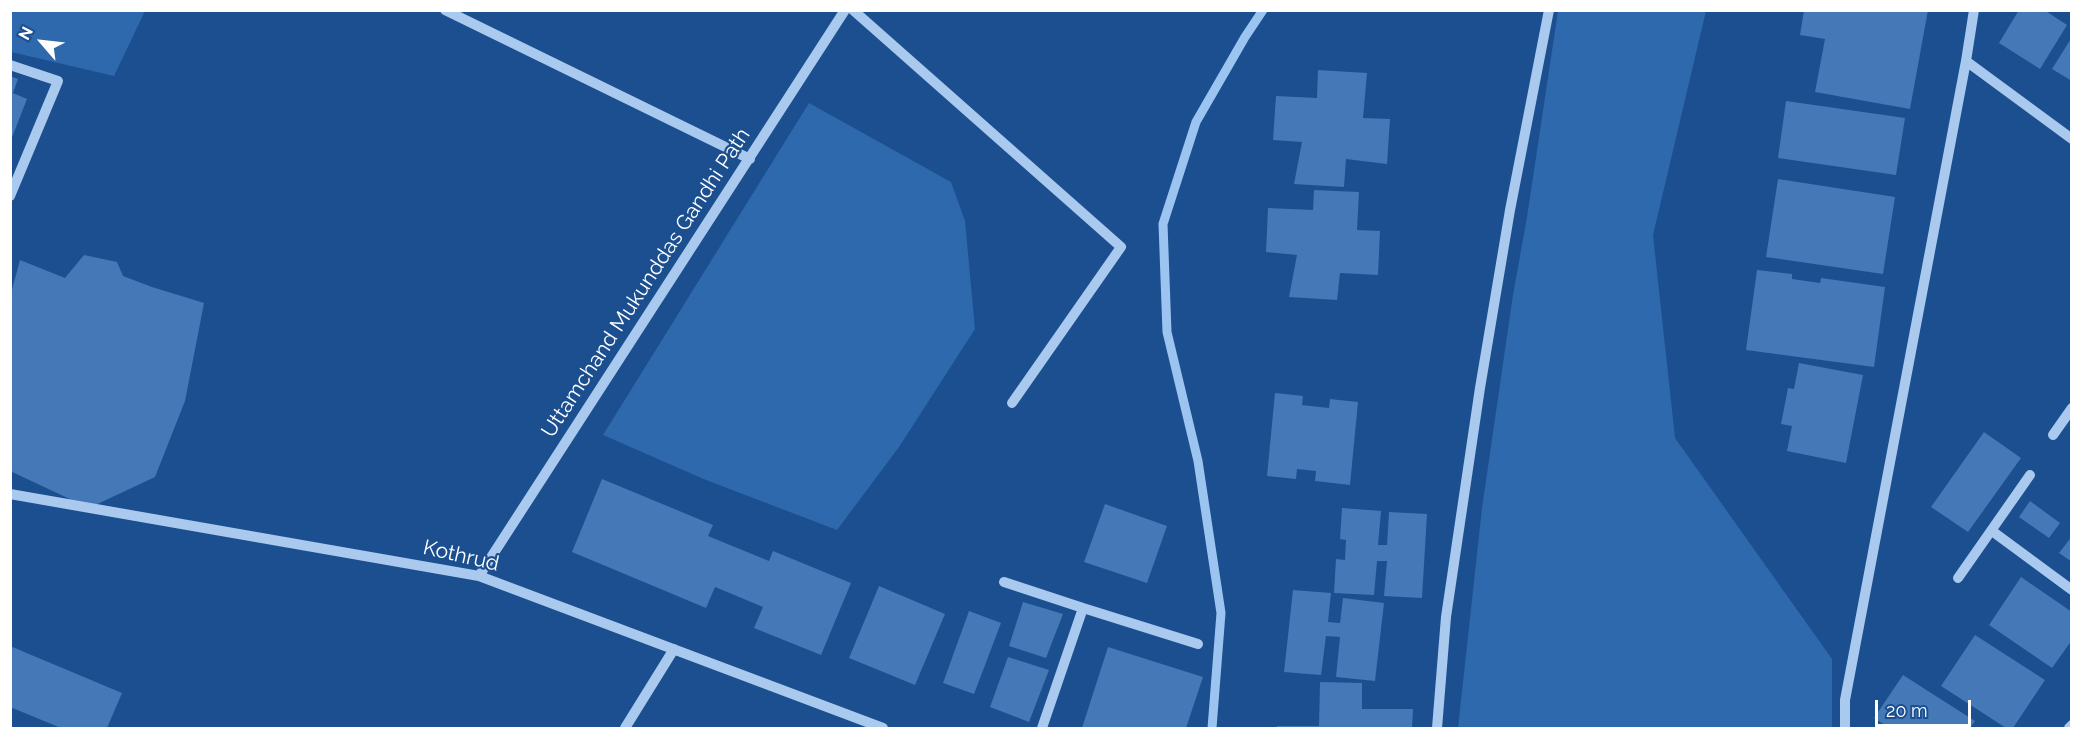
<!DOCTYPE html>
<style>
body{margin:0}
#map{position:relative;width:2082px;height:739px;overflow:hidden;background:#1b4f8f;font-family:Raleway,sans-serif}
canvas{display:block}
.frame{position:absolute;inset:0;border:12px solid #fff;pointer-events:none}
.north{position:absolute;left:12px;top:12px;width:60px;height:60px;-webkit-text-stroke:4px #1b4f8f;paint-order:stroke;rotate:298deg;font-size:16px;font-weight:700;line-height:24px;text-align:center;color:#fff}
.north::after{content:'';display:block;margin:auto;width:21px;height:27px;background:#fff;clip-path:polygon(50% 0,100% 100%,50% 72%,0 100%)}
.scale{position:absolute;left:1875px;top:700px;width:96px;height:27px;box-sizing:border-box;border:3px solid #fff;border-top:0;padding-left:8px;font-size:18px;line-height:21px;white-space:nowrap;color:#fff;-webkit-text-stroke:4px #1b4f8f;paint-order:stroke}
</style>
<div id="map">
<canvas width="2082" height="739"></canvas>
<div class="frame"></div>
<div class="north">N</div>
<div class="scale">20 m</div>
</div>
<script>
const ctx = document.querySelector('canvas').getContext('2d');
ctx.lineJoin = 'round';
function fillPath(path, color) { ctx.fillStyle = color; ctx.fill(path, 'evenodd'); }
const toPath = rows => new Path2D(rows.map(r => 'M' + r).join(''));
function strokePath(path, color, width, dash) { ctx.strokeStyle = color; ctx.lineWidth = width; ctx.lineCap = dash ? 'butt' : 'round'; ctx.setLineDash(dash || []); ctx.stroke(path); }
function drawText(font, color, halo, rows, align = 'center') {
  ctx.font = font + ' Raleway,sans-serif'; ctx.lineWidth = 4.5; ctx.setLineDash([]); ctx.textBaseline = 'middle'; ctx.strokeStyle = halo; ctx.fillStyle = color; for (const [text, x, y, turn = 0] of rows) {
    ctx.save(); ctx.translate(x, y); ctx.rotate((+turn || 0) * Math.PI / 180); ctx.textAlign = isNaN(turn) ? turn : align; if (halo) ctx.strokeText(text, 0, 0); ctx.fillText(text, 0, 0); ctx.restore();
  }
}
const green = toPath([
 [11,10,145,10,145,11,114,76,11,52],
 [1558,11,1706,11,1653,235,1675,438,1832,659,1832,728,1458,728,1482,508,1513,295,1527,217],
 [809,103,951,182,965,221,975,329,899,447,837,530,706,480,603,435]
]);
const stream = toPath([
 [1212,728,1221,613,1198,461,1167,332,1163,224,1196,122,1245,37,1263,10]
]);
const building = toPath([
 [1804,10,1928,10,1910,109,1815,92,1825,39,1800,35],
 [2019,10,2044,10,2067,25,2040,69,1999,43],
 [2072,37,2072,81,2052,69],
 [1318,70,1367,73,1363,118,1390,119,1387,164,1346,159,1344,187,1294,184,1302,142,1273,140,1276,96,1317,98],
 [10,76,18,79,13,93,27,99,11,140],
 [1786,101,1905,118,1896,175,1778,158],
 [1778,179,1895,197,1883,274,1766,257],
 [1314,190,1359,192,1357,230,1380,231,1378,275,1340,273,1337,300,1289,297,1297,255,1266,252,1268,208,1313,210],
 [84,255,117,262,123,276,152,287,204,303,185,401,155,477,89,508,10,471,10,297,20,260,65,278],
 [1757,270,1792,274,1792,279,1820,283,1821,278,1885,287,1874,367,1746,350],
 [1799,363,1863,375,1846,463,1787,451,1792,426,1781,424,1788,388,1794,389],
 [1275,393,1303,396,1302,405,1329,408,1330,399,1358,402,1350,485,1315,481,1316,471,1297,469,1296,479,1267,476],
 [1984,432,2021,458,1968,532,1931,507],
 [602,479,713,525,708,536,769,561,773,551,851,583,821,655,754,628,763,607,715,587,706,608,572,552],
 [2030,501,2060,523,2049,538,2019,517],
 [1105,504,1167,526,1147,583,1084,562],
 [1342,508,1381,511,1378,545,1387,545,1389,512,1427,514,1422,598,1384,596,1387,561,1377,561,1374,595,1334,593,1336,559,1345,560,1346,540,1340,539],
 [2072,536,2072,562,2059,553],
 [2021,577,2072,612,2072,640,2052,668,1989,625],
 [879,586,945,614,915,685,849,658],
 [1293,590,1331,593,1328,622,1340,623,1343,598,1384,603,1375,681,1336,677,1340,637,1326,636,1321,675,1284,672],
 [1023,602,1063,614,1046,658,1009,646],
 [969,611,1001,623,974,694,943,683],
 [1975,635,2045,680,2013,728,2006,728,1941,686],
 [10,646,122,693,107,728,61,728,10,707],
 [1108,647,1203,677,1186,728,1082,728],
 [1008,657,1049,670,1029,722,990,707],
 [1903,675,1975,721,1970,728,1890,728,1874,718],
 [1320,682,1362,683,1362,709,1413,709,1412,728,1277,728,1277,726,1319,726]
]);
const minor = toPath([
 [445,10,750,159],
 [853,10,1121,247,1012,403],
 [1966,61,2072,139],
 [10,65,58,81,10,196],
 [2053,435,2072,408],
 [10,494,479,576,883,728],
 [1992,531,2072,590],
 [479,576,845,10],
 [1958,578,2030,475],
 [1004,582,1083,608],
 [625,728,674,649],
 [1042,728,1083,608,1198,644],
 [1437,728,1446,617,1480,388,1510,210,1549,10],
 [1845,728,1845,700,1966,61,1974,10],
 [2069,728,2072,725]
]);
const streetNames = [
 ["Uttamchand Mukunddas Gandhi Path",646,283,-57],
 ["Kothrud",461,556,13]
];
fillPath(green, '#2e69ad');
strokePath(stream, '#9cc4f0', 9);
fillPath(building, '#4478b7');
strokePath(minor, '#a9c9ee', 10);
drawText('21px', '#fff', '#1b4f8f', streetNames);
</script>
